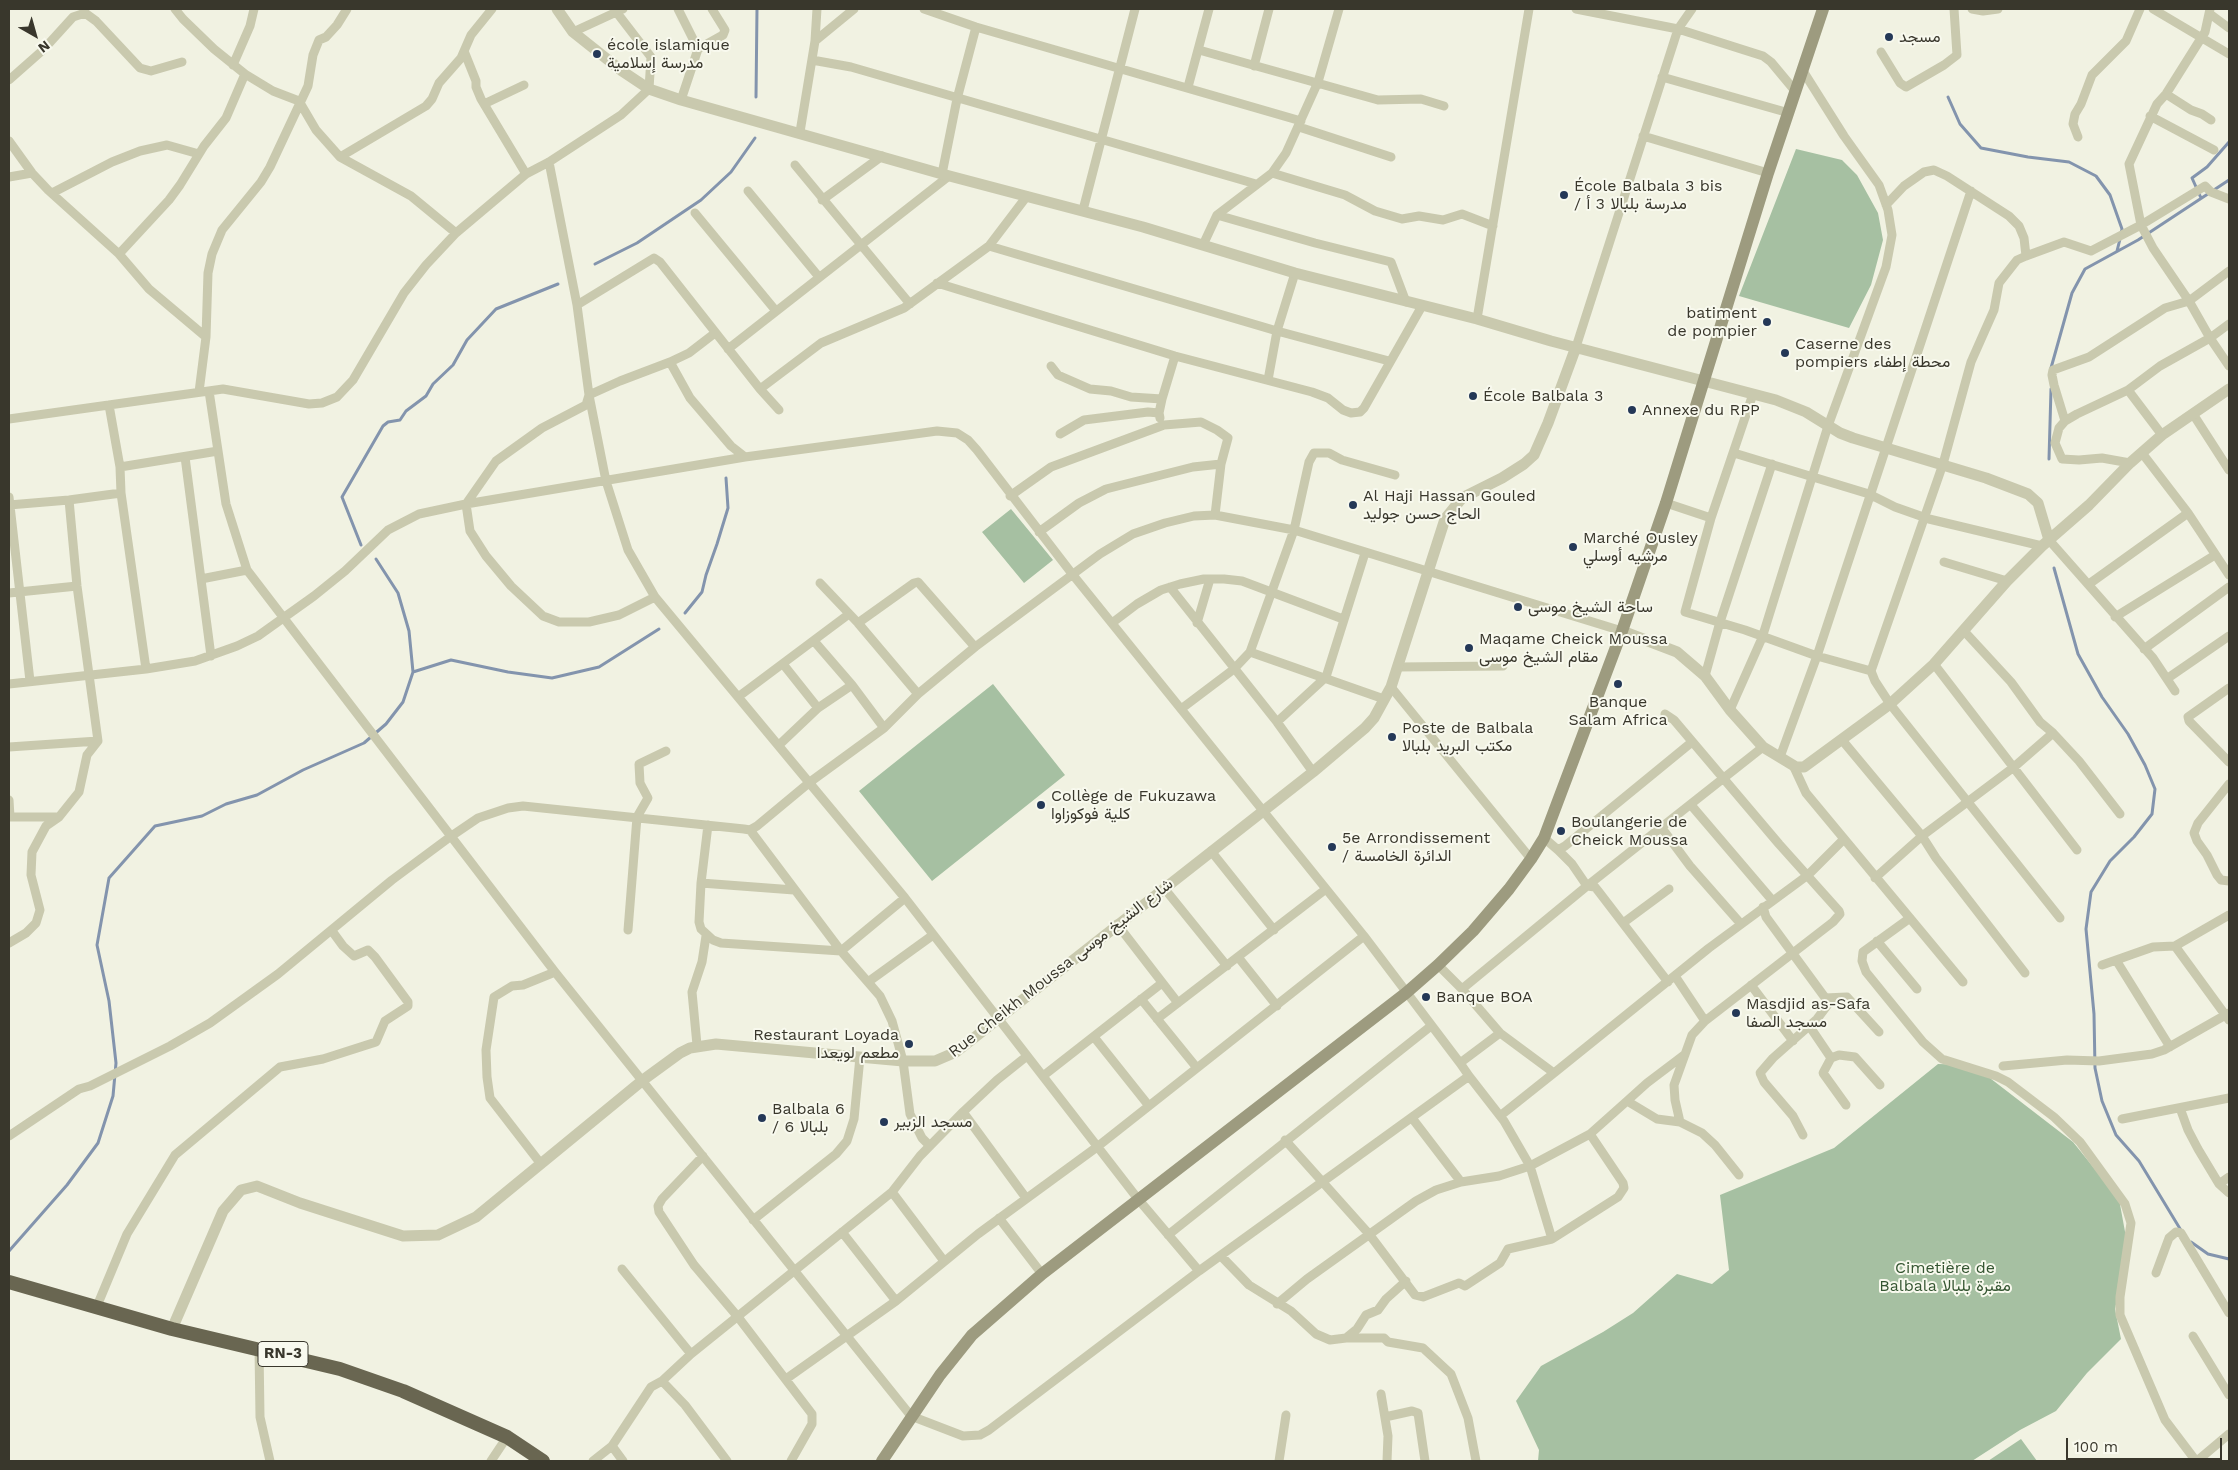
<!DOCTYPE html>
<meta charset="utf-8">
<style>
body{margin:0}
#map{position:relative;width:2238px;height:1470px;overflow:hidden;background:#f1f2e2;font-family:"Work Sans",sans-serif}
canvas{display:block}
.frame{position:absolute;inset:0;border:10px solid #39372c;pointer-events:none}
.north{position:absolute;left:10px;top:10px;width:50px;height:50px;-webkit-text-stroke:4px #f8f9ee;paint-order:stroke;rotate:142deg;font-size:14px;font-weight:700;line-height:20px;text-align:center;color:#39372c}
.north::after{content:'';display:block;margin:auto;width:18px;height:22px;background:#39372c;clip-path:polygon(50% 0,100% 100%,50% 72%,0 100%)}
.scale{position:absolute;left:2066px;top:1438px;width:156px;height:22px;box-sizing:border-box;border:2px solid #39372c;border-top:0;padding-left:6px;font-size:15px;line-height:18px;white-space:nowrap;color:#39372c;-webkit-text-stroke:4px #f8f9ee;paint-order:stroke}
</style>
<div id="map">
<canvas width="2238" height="1470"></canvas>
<div class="frame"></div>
<div class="north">N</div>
<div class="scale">100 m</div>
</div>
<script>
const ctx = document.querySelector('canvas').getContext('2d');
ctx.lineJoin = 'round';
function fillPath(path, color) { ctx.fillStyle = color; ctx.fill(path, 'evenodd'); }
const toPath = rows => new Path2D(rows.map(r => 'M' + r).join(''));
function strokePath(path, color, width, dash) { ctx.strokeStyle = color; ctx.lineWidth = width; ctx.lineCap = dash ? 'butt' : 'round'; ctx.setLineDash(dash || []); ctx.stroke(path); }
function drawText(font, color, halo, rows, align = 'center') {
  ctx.font = font + ' "Work Sans",Vazirmatn,sans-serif'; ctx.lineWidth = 4; ctx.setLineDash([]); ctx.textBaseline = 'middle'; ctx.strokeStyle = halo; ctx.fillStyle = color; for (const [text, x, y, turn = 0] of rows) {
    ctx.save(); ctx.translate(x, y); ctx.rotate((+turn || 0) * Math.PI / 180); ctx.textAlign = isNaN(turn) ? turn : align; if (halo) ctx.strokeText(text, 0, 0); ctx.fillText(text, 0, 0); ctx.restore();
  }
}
const green = toPath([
 [1796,149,1842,160,1857,175,1878,213,1883,240,1871,285,1849,328,1739,296],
 [1011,509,1053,560,1024,583,982,532],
 [993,684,1065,775,932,881,859,791],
 [1938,1064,1973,1065,2073,1142,2119,1199,2128,1248,2115,1309,2121,1339,2087,1373,2056,1411,2020,1430,1972,1461,1538,1461,1539,1450,1516,1401,1541,1366,1603,1332,1633,1313,1677,1274,1712,1284,1729,1270,1720,1195,1834,1148],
 [2021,1439,2037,1461,1988,1461]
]);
const stream = toPath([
 [756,97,757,9],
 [1948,97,1960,124,1981,148,2028,157,2069,162,2096,176,2110,195,2122,229,2121,233],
 [2201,198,2192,178,2207,167,2229,142],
 [2117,251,2120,239],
 [595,264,637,243,701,200,731,172,755,138],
 [2051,368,2072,293,2085,269,2138,240,2229,180],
 [2049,459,2051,389],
 [361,545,342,497,383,426,388,422,400,420,406,411,426,396,433,384,453,365,467,340,496,309,558,284],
 [2054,568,2078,654,2102,697,2128,734,2145,765,2155,789,2152,814,2134,837,2110,861,2091,892,2086,929,2094,1014,2095,1068,2102,1101,2116,1135,2139,1161,2182,1232],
 [685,613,702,592,706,575,717,544,728,508,726,478],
 [413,672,451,660,508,672,552,678,599,667,659,629],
 [2191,1242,2208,1254,2229,1259],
 [9,1251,67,1185,98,1143,113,1096,116,1063,109,1001,97,945,109,878,155,826,202,816,226,804,257,795,303,770,364,743,386,724,403,702,413,672,409,631,398,593,376,559]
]);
const minor = toPath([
 [175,9,183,19,214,49,245,74,273,91,299,101,316,130,340,157,411,196,456,233],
 [678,9,698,49,681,100],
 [924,9,976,27,1301,121],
 [1576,9,1678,29,1763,56,1771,62,1796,92],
 [1972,9,1983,11,1998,9],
 [2153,9,2229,54],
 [2210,9,2205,32,2166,94,2157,104,2129,164,2141,225,2205,186,2211,192,2229,199],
 [2210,14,2229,28],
 [573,32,623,9],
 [815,41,817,9],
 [698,49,723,35,725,30,712,9],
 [1199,50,1378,100,1421,99,1444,106],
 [464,51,476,81,476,87,481,99,526,174],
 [1881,52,1900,83,1906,87,1944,65,1957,55,1954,9],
 [812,60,851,67,1256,184],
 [233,65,250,26,254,9],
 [1254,66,1269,9],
 [1662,77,1789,113],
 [9,80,43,50,73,17,85,13,96,21,140,68,151,71,182,62],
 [1188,87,1209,9],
 [2166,94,2191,110,2202,114,2211,120],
 [484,104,524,85],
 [2150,116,2214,150],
 [1299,127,1391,157],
 [800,132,815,41,854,9],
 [1643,136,1768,173],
 [2078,137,2073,124,2075,114,2081,104,2092,75,2126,41,2140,9],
 [9,141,32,173,48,190,119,254,149,289,206,337],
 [340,157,426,106,432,99,439,83,461,58,471,35,492,9],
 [549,162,577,305,589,395,606,481,628,550,655,597,905,898,1138,1199,1199,1271],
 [795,165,910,304],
 [1272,173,1345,195,1375,211,1402,219,1419,216,1443,220,1462,214,1493,226],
 [942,174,957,99,976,27],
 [9,177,32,173],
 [748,191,819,277],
 [52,193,112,162,140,151,167,145,199,154],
 [822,200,882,156],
 [1886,205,1904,186,1924,172,1934,170,1947,176,2009,216,2019,226,2024,238,2026,256,2064,242,2091,251,2141,225,2153,248,2189,301,2210,338,2229,366],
 [1083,210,1135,9],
 [695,213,776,311],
 [1217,215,1315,243,1391,262,1406,302],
 [1203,245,1217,215,1272,173,1286,153,1318,82,1339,9],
 [989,246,1277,331,1389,361],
 [119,254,169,200,180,185,204,146,226,118,245,74],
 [2026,256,2017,260,1999,283,1994,310,1971,362,1943,464,1871,671,1875,681,1890,704,2060,918],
 [937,283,1175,356,1312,392,1328,398,1343,410,1351,413,1360,412,1364,408,1422,306],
 [577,305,654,258,660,262,760,389,779,410],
 [1477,319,1529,9],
 [1576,347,1678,29,1692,9],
 [728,349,949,176],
 [670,362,690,398,731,446,745,457],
 [1051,366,1058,375,1090,389,1111,391,1131,397,1162,399],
 [1268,380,1277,331,1295,273],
 [760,389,821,343,904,308,989,246,1027,196],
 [2128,390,2162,435],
 [209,391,226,504,247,570,555,972,911,1416,963,1436,980,1435,989,1430,1199,1271,1469,1076,1460,1063],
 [199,392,206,337,208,273,212,254,222,230,261,182,270,167,308,86,313,55,319,40,326,37,337,25,347,9],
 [1753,394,1711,518,1685,612,1745,630,1817,656,1871,671],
 [109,405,120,467,121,493,146,669],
 [2193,414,2229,470],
 [1160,418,1159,413,1162,399,1175,356],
 [9,419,223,389,309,404,322,403,337,397,353,380,404,293,426,265,456,233,526,174,549,162,621,115,649,89,651,57,614,9],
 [2065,421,2054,385,2052,375,2053,370,2089,357,2165,308,2189,301,2229,271],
 [1060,434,1084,420,1148,412,1159,413],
 [1734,453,1869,494,1895,507,1929,519,2042,546],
 [2142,453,2188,513,2229,575],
 [185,457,211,656],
 [2130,463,2102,458,2079,460,2062,459,2055,443,2059,428,2065,421,2077,414,2128,390,2160,366,2210,338,2229,324],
 [120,467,218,451],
 [1010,496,1051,467,1164,425,1201,422,1217,430,1228,438,1221,464],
 [9,497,30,681],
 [1666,503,1711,518],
 [9,505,69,500,121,493],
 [1039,532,1079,503,1106,489,1193,467,1221,464,1215,515],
 [2049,540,2153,658,2175,691],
 [1944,562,2007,581],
 [201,579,247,570],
 [820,583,858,623,918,694],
 [2089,584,2188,513],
 [1170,587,1277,722,1313,772],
 [9,593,77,586],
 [655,597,619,615,589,622,559,622,543,616,511,586,486,556,470,531,466,504,496,461,542,428,586,405,589,395,620,381,670,362,689,353,715,333],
 [2115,617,2215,555],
 [858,623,914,583,918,582,975,647],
 [1112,623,1137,604,1161,590,1180,584,1204,579,1224,579,1242,581,1343,619],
 [1197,623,1210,579],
 [1964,631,2011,682,2040,722,2053,733,2079,761,2120,814],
 [814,641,852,685,884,728],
 [2144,649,2229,587],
 [1250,652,1384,699],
 [783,664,818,708],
 [1934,664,2077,850],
 [1398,667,1503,666],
 [1705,676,1720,622,1772,464],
 [2168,678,2229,636],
 [9,684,146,669,195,661,237,646,258,636,314,596,345,571,388,530,419,514,466,504,745,457,937,431,957,433,968,440,977,450,1073,575,1364,936,1460,1063,1500,1033,1554,1073,1709,948,1808,875,1844,839],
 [1391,687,1531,859],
 [2229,688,2188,717,2189,721,2229,762],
 [738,697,849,614],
 [1181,709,1234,669,1250,652,1294,530,1309,462,1314,453,1329,453,1342,460,1395,475],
 [1730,710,1762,638,1828,426,1886,267,1892,235,1888,210,1879,185,1844,136,1803,71],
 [1665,714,1674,720,1779,844,1839,911,1840,914,1833,922,1705,1021],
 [1277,722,1326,677,1365,553],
 [1842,740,1922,836,1936,858,2025,973],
 [779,745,818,708,852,685],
 [9,747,98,741],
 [1780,757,1817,656,1971,191],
 [1793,765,1806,793,1963,982],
 [2229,784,2198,823,2194,833,2197,841,2207,855,2217,875,2221,880,2229,881],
 [9,800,10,817],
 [1691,805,1772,900],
 [9,817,59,817],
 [708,825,701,883,699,922,701,929,713,940,721,943,841,951,905,898],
 [1661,827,1690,866,1741,924],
 [750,830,841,951,880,996,892,1021,903,1061,910,1114,922,1138,930,1146],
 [1544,838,1558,850,1565,846,1692,742],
 [1558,850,1572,864,1587,886,1595,887,1599,892,1668,982],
 [1211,851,1274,930],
 [1875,878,1922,836,2014,767,2053,733],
 [701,883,794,890],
 [1164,888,1227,966],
 [1763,907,1766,917,1829,1003,1817,1019,1773,1058,1760,1073,1764,1082,1793,1116,1803,1135],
 [1910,918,1863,952,1862,961,1866,972,1923,1042,1942,1059,1996,1076,2008,1082,2054,1117,2080,1142,2125,1204,2131,1223,2120,1297,2120,1315,2165,1420,2196,1461],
 [1623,923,1669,889],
 [1117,924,1178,1003],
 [628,930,637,817,648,798,640,783,639,764,666,751],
 [1877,941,1917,989],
 [9,943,26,933,36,923,40,910,31,875,32,852,46,826,59,817,79,792,87,755,98,741,77,586,69,500],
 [2175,946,2229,1020],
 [1238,957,1277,1006],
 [2116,960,2170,1047],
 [1438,965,1462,989],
 [2102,965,2153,947,2175,946,2229,915],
 [1675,976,1705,1021,1692,1035,1674,1085,1675,1100,1680,1122],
 [868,982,933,935],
 [1751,985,1793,1041],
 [1825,998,1847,997,1879,1032],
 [1141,999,1197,1068],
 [1157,1019,1326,889],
 [1810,1027,1831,1058,1839,1055,1855,1057,1880,1085],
 [1500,1033,1462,989,1587,886,1763,747],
 [1094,1037,1149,1106],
 [697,1045,692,992,702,962,706,936],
 [1831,1058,1823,1073,1846,1105],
 [2003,1066,2067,1060,2099,1061,2152,1054,2164,1050,2229,1013],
 [1043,1076,1162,983],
 [1469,1076,1504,1121,1530,1166,1552,1239],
 [1627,1101,1647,1083,1684,1055],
 [2180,1108,2188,1130,2198,1149,2219,1184,2229,1193],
 [963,1112,1026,1198],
 [1500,1116,1554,1073],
 [1412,1118,1461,1182],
 [2122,1119,2229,1098],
 [9,1136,79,1089,90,1086,170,1046,210,1023,278,974,392,880,450,837,478,818,508,808,523,806,744,829,750,830,757,826,810,782,884,728,918,694,975,647,1100,554,1133,534,1165,523,1194,516,1215,515,1294,530,1622,631],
 [1285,1140,1369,1234,1415,1295,1423,1297,1459,1283,1465,1286,1500,1263,1508,1249,1552,1239,1618,1197,1624,1188,1623,1183,1590,1134],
 [703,1156,662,1199,658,1206,659,1212,694,1265,738,1317,812,1414,812,1424,791,1461],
 [541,1164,490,1098,487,1077,486,1050,494,997,512,986,523,985,555,972],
 [2219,1184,2229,1177],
 [892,1192,944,1261],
 [999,1218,1042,1274],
 [753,1220,836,1154,847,1141,854,1119,860,1057],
 [842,1232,896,1301],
 [1168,1235,1431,1026],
 [1221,1256,1249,1285,1291,1311,1316,1334,1330,1340,1346,1338,1357,1329,1366,1315,1378,1310,1386,1299,1406,1281],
 [622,1269,691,1354],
 [2156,1273,2169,1238,2176,1232,2181,1233,2229,1313],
 [1277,1304,1307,1279,1416,1201,1436,1190,1461,1182,1499,1176,1530,1166,1590,1134,1627,1101,1657,1119,1680,1122,1702,1133,1715,1145,1739,1175],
 [97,1306,127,1234,175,1155,280,1067,323,1059,376,1042,385,1021,408,1006,408,1002,375,957,368,950,354,956,343,946,332,931],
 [2193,1336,2229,1395],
 [1346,1338,1384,1338,1388,1342,1423,1348,1451,1374,1468,1418,1476,1461],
 [259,1348,260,1417,270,1461],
 [786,1379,896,1301,978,1234,1097,1147,1364,936],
 [662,1381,685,1405,727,1461],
 [1381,1394,1388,1436,1387,1461],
 [1385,1417,1412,1411,1418,1413,1425,1461],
 [612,1446,623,1461],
 [491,1461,507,1437],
 [593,1461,612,1446,651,1387,662,1381,691,1354,892,1192,920,1156,963,1112,997,1080,1027,1056],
 [1279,1461,1286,1415],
 [2197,1461,2229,1434]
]);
const tertiary = toPath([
 [557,9,573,32,622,71,649,89,681,100,942,174,1143,227,1295,273,1477,319,1551,341,1776,400,1806,412,1840,433,1853,438,1986,478,2028,494,2038,503,2049,540],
 [1622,631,1677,652,1705,676,1730,710,1763,747,1796,767,1804,767,1890,704,1934,664,2007,581,2042,546,2089,505,2130,463,2162,435,2229,389],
 [172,1329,223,1211,241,1190,257,1186,300,1203,403,1236,438,1235,476,1217,643,1080,680,1053,690,1048,716,1044,903,1061,935,1061,956,1052,1313,772,1365,728,1374,718,1391,687,1445,519,1462,498,1502,478,1524,464,1534,455,1548,423,1576,347]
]);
const secondary = toPath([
 [882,1461,940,1375,972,1335,1042,1274,1406,993,1438,965,1473,931,1509,889,1531,859,1544,838,1622,631,1666,503,1768,173,1823,9]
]);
const trunk = toPath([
 [9,1282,172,1329,340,1369,403,1391,507,1437,543,1461]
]);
const markers = [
 [1889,37,5,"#243857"],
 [597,54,5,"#243857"],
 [1564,195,5,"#243857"],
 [1767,322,5,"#243857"],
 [1785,353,5,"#243857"],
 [1473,396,5,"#243857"],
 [1632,410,5,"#243857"],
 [1353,505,5,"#243857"],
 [1573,547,5,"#243857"],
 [1518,607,5,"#243857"],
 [1469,648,5,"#243857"],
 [1618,684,5,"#243857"],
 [1392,737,5,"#243857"],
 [1041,805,5,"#243857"],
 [1561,831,5,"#243857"],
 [1332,847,5,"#243857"],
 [1426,997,5,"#243857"],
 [1736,1013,5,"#243857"],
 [909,1044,5,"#243857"],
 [762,1118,5,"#243857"],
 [884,1122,5,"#243857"]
];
const shields = [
 [283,1354,50]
];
const shieldNames = [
 ["RN-3",283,1354]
];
const poiNames = [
 ["مسجد",1899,37],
 ["école islamique",607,45],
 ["مدرسة إسلامية",607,63],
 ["École Balbala 3 bis",1574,186],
 ["/ مدرسة بلبالا 3 أ",1574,204],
 ["batiment",1757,313,"right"],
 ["de pompier",1757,331,"right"],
 ["Caserne des",1795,344],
 ["pompiers محطة إطفاء",1795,362],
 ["École Balbala 3",1483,396],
 ["Annexe du RPP",1642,410],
 ["Al Haji Hassan Gouled",1363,496],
 ["الحاج حسن جوليد",1363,514],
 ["Marché Ousley",1583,538],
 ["مرشيه أوسلي",1583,556],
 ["ساحة الشيخ موسى",1528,607],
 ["Maqame Cheick Moussa",1479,639],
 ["مقام الشيخ موسى",1479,657],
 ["Banque",1618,702,"center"],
 ["Salam Africa",1618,720,"center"],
 ["Poste de Balbala",1402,728],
 ["مكتب البريد بلبالا",1402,746],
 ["Collège de Fukuzawa",1051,796],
 ["كلية فوكوزاوا",1051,814],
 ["Boulangerie de",1571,822],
 ["Cheick Moussa",1571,840],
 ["5e Arrondissement",1342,838],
 ["/ الدائرة الخامسة",1342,856],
 ["Banque BOA",1436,997],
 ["Masdjid as-Safa",1746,1004],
 ["مسجد الصفا",1746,1022],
 ["Restaurant Loyada",899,1035,"right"],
 ["مطعم لويعدا",899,1053,"right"],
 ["Balbala 6",772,1109],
 ["/ بلبالا 6",772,1127],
 ["مسجد الزبير",894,1122]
];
const streetNames = [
 ["Rue Cheikh Moussa شارع الشيخ موسى",1061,968,-38]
];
const parkNames = [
 ["Cimetière de",1945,1268],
 ["Balbala مقبرة بلبالا",1945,1286]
];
fillPath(green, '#a6c0a2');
strokePath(stream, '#8394ad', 3);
strokePath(minor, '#c9c9ae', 9);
strokePath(tertiary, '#c9c9ae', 11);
strokePath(secondary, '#9d9b7f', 12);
strokePath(trunk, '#696651', 14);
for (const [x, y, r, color] of markers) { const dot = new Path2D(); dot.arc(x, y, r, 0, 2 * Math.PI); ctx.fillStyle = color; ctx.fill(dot); strokePath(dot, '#f8f9ee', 2); }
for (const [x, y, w] of shields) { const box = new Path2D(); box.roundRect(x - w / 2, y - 12.5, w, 25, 4); ctx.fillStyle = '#f8f9ee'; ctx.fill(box); strokePath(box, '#39372c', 1); }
drawText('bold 15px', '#39372c', null, shieldNames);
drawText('16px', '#39372c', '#f8f9ee', poiNames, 'left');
drawText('16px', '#39372c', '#f8f9ee', streetNames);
drawText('16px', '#345531', '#f8f9ee', parkNames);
</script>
